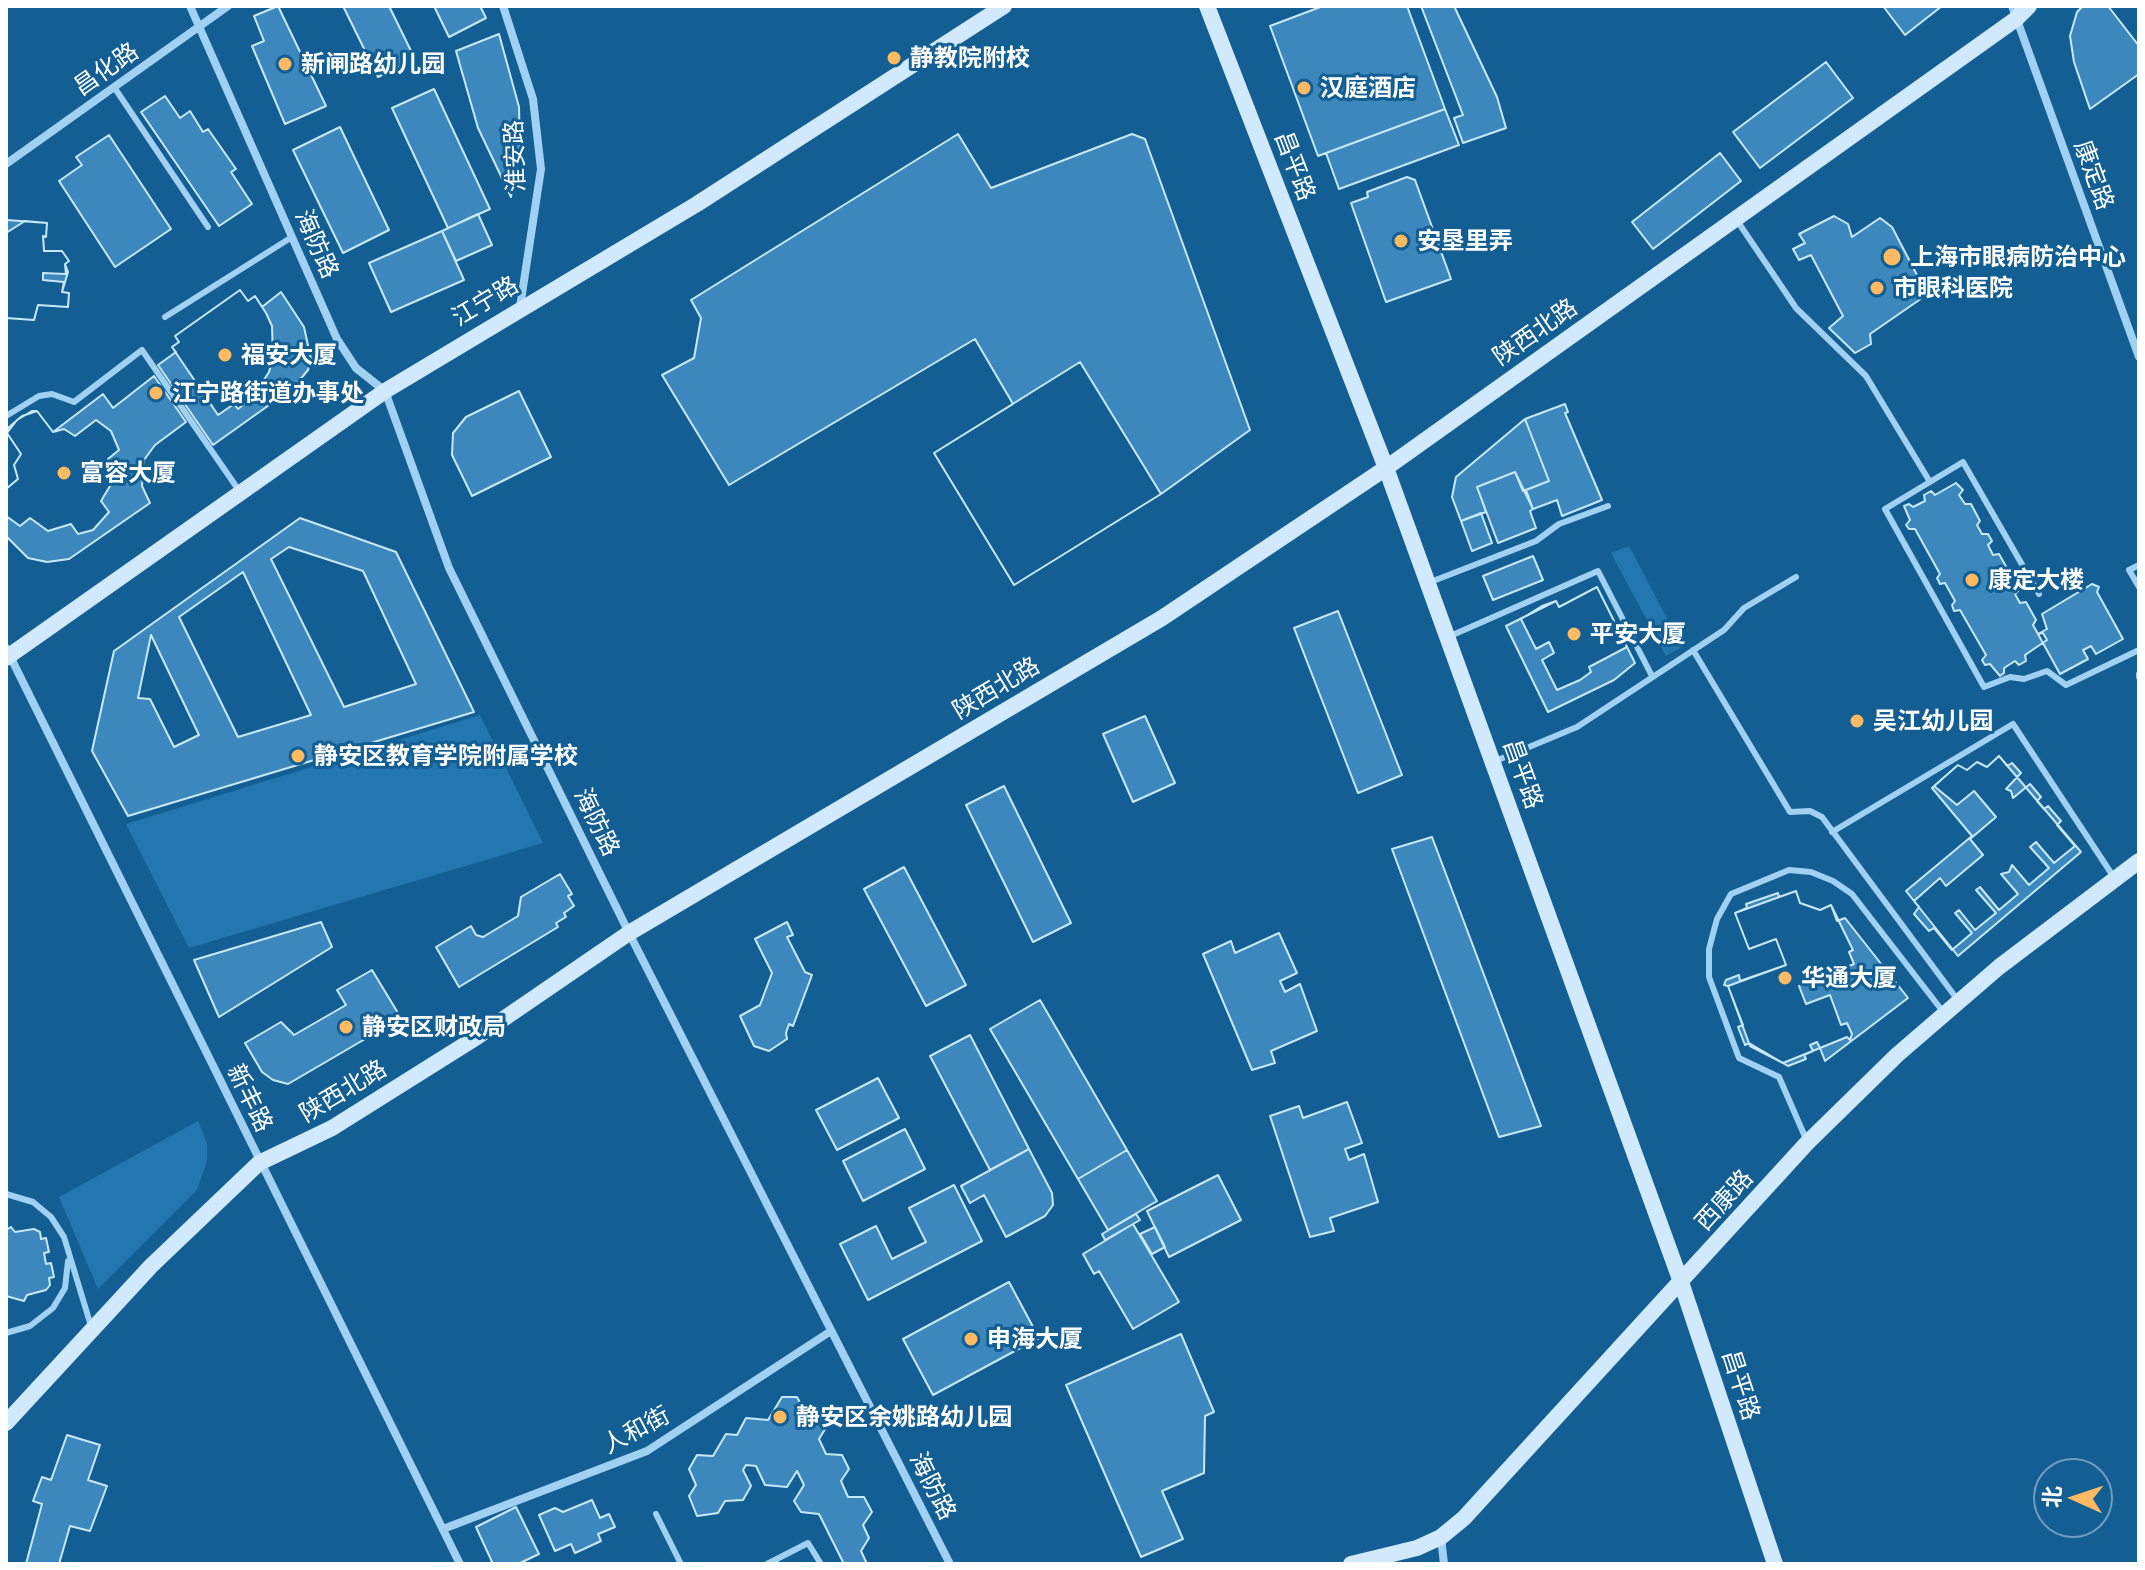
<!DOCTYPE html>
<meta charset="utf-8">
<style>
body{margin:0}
#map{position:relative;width:2145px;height:1570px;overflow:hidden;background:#135e92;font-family:"Exo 2","Noto Sans SC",sans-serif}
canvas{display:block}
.frame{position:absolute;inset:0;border:8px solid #fff;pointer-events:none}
.north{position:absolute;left:2033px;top:1458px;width:80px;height:80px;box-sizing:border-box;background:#135e92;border:2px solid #719ebe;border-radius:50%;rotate:273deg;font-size:22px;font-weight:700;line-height:32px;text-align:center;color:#fff}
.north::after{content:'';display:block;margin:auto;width:28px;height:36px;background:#ffba62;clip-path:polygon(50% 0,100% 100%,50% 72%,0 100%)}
</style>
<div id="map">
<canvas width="2145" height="1570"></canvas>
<div class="frame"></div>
<div class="north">北</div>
</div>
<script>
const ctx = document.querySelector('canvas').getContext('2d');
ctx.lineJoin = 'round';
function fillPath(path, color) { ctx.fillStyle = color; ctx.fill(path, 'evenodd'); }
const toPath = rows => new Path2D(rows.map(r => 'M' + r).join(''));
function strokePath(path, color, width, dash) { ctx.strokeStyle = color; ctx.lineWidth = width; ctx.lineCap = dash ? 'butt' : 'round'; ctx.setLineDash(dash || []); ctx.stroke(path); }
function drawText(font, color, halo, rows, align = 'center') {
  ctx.font = font + ' "Exo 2","Noto Sans SC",sans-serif'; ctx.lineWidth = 6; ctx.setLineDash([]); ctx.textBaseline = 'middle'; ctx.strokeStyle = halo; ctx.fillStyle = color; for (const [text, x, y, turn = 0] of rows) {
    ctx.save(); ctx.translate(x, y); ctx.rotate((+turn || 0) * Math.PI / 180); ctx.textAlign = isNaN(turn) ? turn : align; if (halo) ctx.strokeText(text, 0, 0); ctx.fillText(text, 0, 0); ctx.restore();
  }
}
const green = toPath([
 [1629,546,1682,647,1666,656,1611,553],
 [480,715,543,843,189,948,126,824],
 [198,1121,207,1144,207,1161,197,1190,98,1289,59,1197]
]);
const building = toPath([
 [278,6,326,106,285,124,252,46,264,41,254,16,278,6],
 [343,6,389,6,415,59,378,77,343,6],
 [434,6,480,6,486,18,449,37,434,6],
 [1323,6,1407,6,1445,109,1318,156,1270,26,1323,6],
 [1421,6,1454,6,1497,97,1506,128,1463,143,1454,118,1463,115,1421,6],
 [1883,6,1942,6,1905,35,1883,6],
 [2083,6,2108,6,2139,46,2139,74,2090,109,2074,62,2070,36,2077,12,2083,6],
 [499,34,519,107,520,145,511,197,478,128,456,51,499,34],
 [1826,62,1853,98,1760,168,1733,132,1826,62],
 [434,89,490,209,448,228,392,108,434,89],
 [165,96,180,118,190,111,203,132,208,129,236,169,231,172,252,204,219,226,141,112,165,96],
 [1445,109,1459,145,1339,189,1326,153,1445,109],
 [340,127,389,230,343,253,293,150,340,127],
 [958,134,991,188,1132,134,1145,139,1250,430,1161,494,1014,585,934,453,1013,404,975,339,729,485,662,375,694,358,701,318,691,300,958,134],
 [109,135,171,229,115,267,59,181,82,165,76,157,109,135],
 [1720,153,1741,181,1653,249,1632,222,1720,153],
 [1407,177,1415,180,1451,279,1386,302,1351,203,1368,197,1367,192,1407,177],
 [478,214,492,245,456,261,442,231,478,214],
 [1834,216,1848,224,1852,237,1880,218,1892,227,1917,275,1931,280,1925,296,1870,334,1871,344,1855,353,1829,328,1843,316,1811,255,1799,260,1793,249,1805,243,1799,234,1834,216],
 [7,220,47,223,46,237,43,236,44,251,62,251,69,261,65,264,68,272,62,292,69,293,68,307,38,305,34,320,6,318,7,220],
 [25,221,47,223,46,237,43,236,44,251,62,251,69,261,65,264,66,274,43,273,43,280,64,282,62,292,69,293,68,307,38,305,34,320,6,318,6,233,25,221],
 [442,231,464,280,391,312,369,263,442,231],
 [240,290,248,301,255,296,266,313,272,326,273,357,269,372,253,397,238,409,234,404,218,415,172,347,179,342,175,336,240,290],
 [240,290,248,301,255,296,262,307,281,292,304,327,311,359,308,370,293,388,213,445,158,365,176,352,172,347,179,342,175,336,240,290],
 [1080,362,1161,494,1014,585,934,453,1080,362],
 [154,376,186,422,155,445,144,460,142,486,150,503,69,559,47,562,28,558,6,536,6,489,18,479,14,465,21,454,7,433,8,428,22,416,37,411,53,432,103,394,113,408,154,376],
 [519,391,551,457,472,496,452,455,453,433,466,417,519,391],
 [1565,404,1568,412,1565,413,1602,500,1562,516,1557,500,1533,509,1526,490,1549,481,1525,419,1565,404],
 [32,411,37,411,53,432,64,429,75,436,96,420,111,431,119,450,108,459,113,481,101,501,109,512,93,530,78,534,71,524,48,531,30,518,20,526,6,516,6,489,18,479,14,465,21,454,7,433,17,420,32,411],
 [1525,419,1549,481,1523,491,1515,472,1477,487,1486,512,1461,521,1452,497,1456,477,1525,419],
 [1515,472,1533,509,1530,511,1536,528,1498,543,1477,487,1515,472],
 [1956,483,1963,490,1959,495,1965,504,1971,504,1980,521,1977,525,1982,534,1988,534,1992,541,1988,545,1993,555,1999,554,2008,570,2004,574,2009,584,2015,583,2019,590,2015,594,2020,603,2026,602,2036,620,2033,625,2038,634,2043,633,2047,640,2025,655,2026,661,2019,665,2015,661,2004,668,2004,673,2000,676,1990,664,1985,665,1982,660,1986,655,1960,610,1954,611,1952,605,1955,601,1945,583,1940,584,1937,578,1940,574,1915,529,1909,529,1906,525,1910,520,1904,506,1909,504,1913,507,1925,501,1924,495,1931,491,1935,495,1956,483],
 [1481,513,1492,543,1472,551,1461,521,1481,513],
 [300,518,396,552,474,712,128,816,92,751,114,651,300,518],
 [289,547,363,571,416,684,344,707,271,559,289,547],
 [243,572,311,715,238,737,179,617,243,572],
 [151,635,199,735,174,747,150,699,138,698,151,635],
 [1533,556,1543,580,1493,600,1483,576,1533,556],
 [2092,584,2099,587,2097,592,2123,639,2096,654,2091,646,2083,650,2088,659,2060,674,2038,634,2047,629,2042,614,2092,584],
 [1597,587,1627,647,1589,667,1591,672,1580,680,1557,690,1542,660,1554,653,1549,642,1536,649,1521,619,1542,606,1556,601,1559,607,1597,587],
 [1597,587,1635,663,1614,680,1548,712,1506,626,1556,601,1559,607,1597,587],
 [1338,611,1402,775,1358,793,1294,628,1338,611],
 [1145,716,1175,783,1133,802,1103,734,1145,716],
 [1999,756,2007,766,2012,763,2021,773,2006,789,2011,791,2013,798,2030,784,2041,797,2037,801,2044,809,2048,806,2061,821,2057,825,2075,846,2054,863,2036,842,2030,847,2049,868,2029,885,2012,865,2009,872,2001,874,2018,894,1999,910,1980,887,1976,890,1996,913,1975,930,1959,910,1955,913,1972,933,1952,950,1934,928,1929,931,1914,914,1919,907,1914,901,1940,878,1946,886,1983,855,1970,839,1996,817,1974,791,1957,805,1934,786,1958,765,1967,770,1977,762,1987,767,1999,756],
 [1999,756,2081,852,1958,956,1906,891,1972,836,1932,788,1958,765,1967,770,1977,762,1987,767,1999,756],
 [1004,786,1071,923,1033,942,966,805,1004,786],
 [1432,837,1541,1126,1499,1137,1392,849,1432,837],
 [904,867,966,985,926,1006,864,889,904,867],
 [560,874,572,894,568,896,574,906,564,913,566,917,556,923,558,927,459,987,436,947,471,926,476,935,483,937,518,916,521,897,560,874],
 [1796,891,1800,903,1820,910,1831,905,1837,921,1845,918,1908,998,1825,1061,1820,1048,1783,1063,1750,1046,1728,986,1786,965,1776,939,1749,949,1735,913,1796,891],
 [1796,891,1800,903,1820,910,1831,905,1853,950,1849,952,1854,964,1799,986,1806,1004,1830,995,1841,1025,1847,1023,1852,1034,1850,1040,1847,1037,1820,1048,1817,1042,1810,1045,1813,1051,1804,1055,1806,1059,1788,1066,1749,1043,1745,1045,1738,1027,1743,1025,1728,986,1724,985,1726,980,1739,975,1740,981,1786,965,1776,939,1749,949,1735,913,1747,908,1746,904,1778,893,1779,897,1796,891],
 [321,922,332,947,219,1017,194,960,321,922],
 [787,922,793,935,787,937,805,972,812,975,793,1026,789,1024,786,1033,787,1039,769,1051,754,1046,740,1016,760,1005,772,973,755,939,787,922],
 [1279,933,1297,973,1280,981,1285,992,1300,984,1317,1031,1271,1051,1275,1063,1252,1070,1203,954,1231,941,1235,953,1279,933],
 [372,970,401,1018,288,1084,273,1080,262,1072,245,1043,281,1022,294,1035,346,1005,337,990,372,970],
 [1040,1000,1127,1150,1078,1179,990,1029,1040,1000],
 [970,1035,1029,1149,990,1170,930,1056,970,1035],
 [878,1078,899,1118,837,1150,816,1110,878,1078],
 [1347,1102,1362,1143,1345,1149,1349,1160,1364,1154,1378,1202,1330,1218,1334,1231,1310,1237,1270,1116,1299,1106,1303,1118,1347,1102],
 [905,1129,925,1169,863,1201,843,1161,905,1129],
 [1029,1149,1052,1193,1053,1205,1045,1216,1006,1237,984,1195,970,1203,961,1186,1029,1149],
 [1127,1150,1157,1201,1108,1230,1078,1179,1127,1150],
 [1218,1175,1241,1220,1169,1257,1147,1211,1218,1175],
 [954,1185,982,1241,868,1300,840,1244,876,1226,892,1259,926,1242,909,1208,954,1185],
 [1136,1214,1140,1220,1105,1240,1102,1234,1136,1214],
 [1133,1224,1179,1302,1133,1329,1099,1271,1094,1274,1083,1254,1133,1224],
 [11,1227,15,1232,34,1229,40,1232,41,1239,46,1238,49,1252,44,1253,46,1264,51,1263,54,1277,49,1278,50,1285,46,1290,27,1295,24,1301,6,1296,6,1230,11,1227],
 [1155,1227,1165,1247,1152,1254,1140,1234,1155,1227],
 [1009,1282,1039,1338,933,1395,903,1339,1009,1282],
 [1181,1334,1214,1412,1205,1416,1204,1473,1162,1491,1183,1539,1141,1557,1066,1385,1181,1334],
 [782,1397,797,1397,804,1410,820,1411,827,1426,819,1439,826,1454,842,1455,849,1469,841,1481,848,1497,864,1497,872,1512,863,1525,869,1538,861,1551,867,1564,844,1564,819,1514,801,1512,794,1501,804,1485,797,1471,787,1487,765,1485,756,1466,746,1465,743,1470,751,1486,743,1500,725,1501,718,1513,697,1516,689,1496,696,1485,689,1469,697,1455,713,1456,726,1434,737,1435,746,1418,768,1420,782,1397],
 [67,1435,100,1445,88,1480,107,1486,90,1531,70,1526,59,1564,26,1564,42,1504,33,1501,42,1477,51,1480,67,1435],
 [592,1500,600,1518,609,1514,615,1527,598,1534,601,1541,575,1553,571,1544,555,1551,539,1515,555,1508,563,1512,592,1500],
 [516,1507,539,1554,518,1564,493,1564,476,1527,516,1507]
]);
const lane = toPath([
 [114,87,208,227],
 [1736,219,1796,308,1866,376,1930,482],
 [165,317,292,237],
 [6,416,39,396,52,394,74,402,142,350,240,492],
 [2139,565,2129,570,2139,587],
 [1428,583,1536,541,1559,524,1608,506],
 [2039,594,1963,462,1885,509,1984,687,2010,677,2024,679,2047,671,2066,685,2139,650],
 [1448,637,1598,571,1652,676],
 [1693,650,1790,812,1810,811,1822,817,1957,999],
 [2139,674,2139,677],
 [1493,762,1577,727,1724,630,1744,608,1796,577],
 [1832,832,2013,724,2115,879],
 [1806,1139,1779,1077,1739,1058,1709,977,1709,949,1717,919,1731,894,1789,870,1811,872,1833,881,1852,894,1944,1013],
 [6,1194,33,1202,51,1217,64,1237,91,1326],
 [6,1333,30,1326,53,1308,65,1288,68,1261],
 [656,1514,681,1564],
 [767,1564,808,1543,821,1564]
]);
const street = toPath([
 [190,6,337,339,356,368,385,391,449,568,629,933,950,1564],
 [503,6,533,99,541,169,520,307],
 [2012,6,2139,357],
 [6,164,228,6],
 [6,648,460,1564],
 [443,1529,647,1451,831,1331],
 [1441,1537,1444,1564]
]);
const secondary = toPath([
 [1207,6,1386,468,1681,1282,1775,1564],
 [6,658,385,391,697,204,1004,6],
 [6,1423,151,1266,259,1163,332,1128,477,1037,629,933,1162,618,1386,468,2016,19,2029,6],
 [1351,1564,1417,1548,1441,1537,1464,1518,1807,1143,1897,1055,1999,967,2139,861]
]);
const markers = [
 [894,58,8,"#ffba62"],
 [285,64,8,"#ffba62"],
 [1304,88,8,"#ffba62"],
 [1401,241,8,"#ffba62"],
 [1892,257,10,"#ffba62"],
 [1877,288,8,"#ffba62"],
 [225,355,8,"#ffba62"],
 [156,393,8,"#ffba62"],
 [64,473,8,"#ffba62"],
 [1972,580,8,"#ffba62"],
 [1574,634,8,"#ffba62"],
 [1857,721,8,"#ffba62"],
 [298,756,8,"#ffba62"],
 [1785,978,8,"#ffba62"],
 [346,1027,8,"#ffba62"],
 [971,1339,8,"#ffba62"],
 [780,1417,8,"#ffba62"]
];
const poiNames = [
 ["静教院附校",910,58],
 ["新闸路幼儿园",301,64],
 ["汉庭酒店",1320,88],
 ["安垦里弄",1417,241],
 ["上海市眼病防治中心",1910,257],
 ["市眼科医院",1893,288],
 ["福安大厦",241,355],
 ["江宁路街道办事处",172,393],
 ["富容大厦",80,473],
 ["康定大楼",1988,580],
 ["平安大厦",1590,634],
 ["吴江幼儿园",1873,721],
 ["静安区教育学院附属学校",314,756],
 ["华通大厦",1801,978],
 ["静安区财政局",362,1027],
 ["申海大厦",987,1339],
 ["静安区余姚路幼儿园",796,1417]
];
const streetNames = [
 ["昌化路",106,69,-35],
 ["淮安路",515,156,-92],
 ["昌平路",1295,166,69],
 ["康定路",2094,175,70],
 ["海防路",317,244,66],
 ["江宁路",485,301,-31],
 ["陕西北路",1535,332,-35],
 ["陕西北路",996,688,-31],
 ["昌平路",1523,774,70],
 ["海防路",597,822,64],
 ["陕西北路",343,1091,-31],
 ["新丰路",250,1098,64],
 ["西康路",1724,1200,-48],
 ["昌平路",1741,1385,72],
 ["人和街",636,1430,-28],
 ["海防路",933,1486,63]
];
fillPath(green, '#2277b0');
fillPath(building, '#3c87bb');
strokePath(building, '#c8e8fd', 2);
strokePath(lane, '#a1d1f2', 6);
strokePath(street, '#a1d1f2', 8);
strokePath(secondary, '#d0e9fc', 16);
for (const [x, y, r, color] of markers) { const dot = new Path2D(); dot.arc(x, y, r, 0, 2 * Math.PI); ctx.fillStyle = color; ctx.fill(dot); strokePath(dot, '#135e92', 3); }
drawText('bold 24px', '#fff', '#135e92', poiNames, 'left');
drawText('24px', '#fff', '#135e92', streetNames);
</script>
